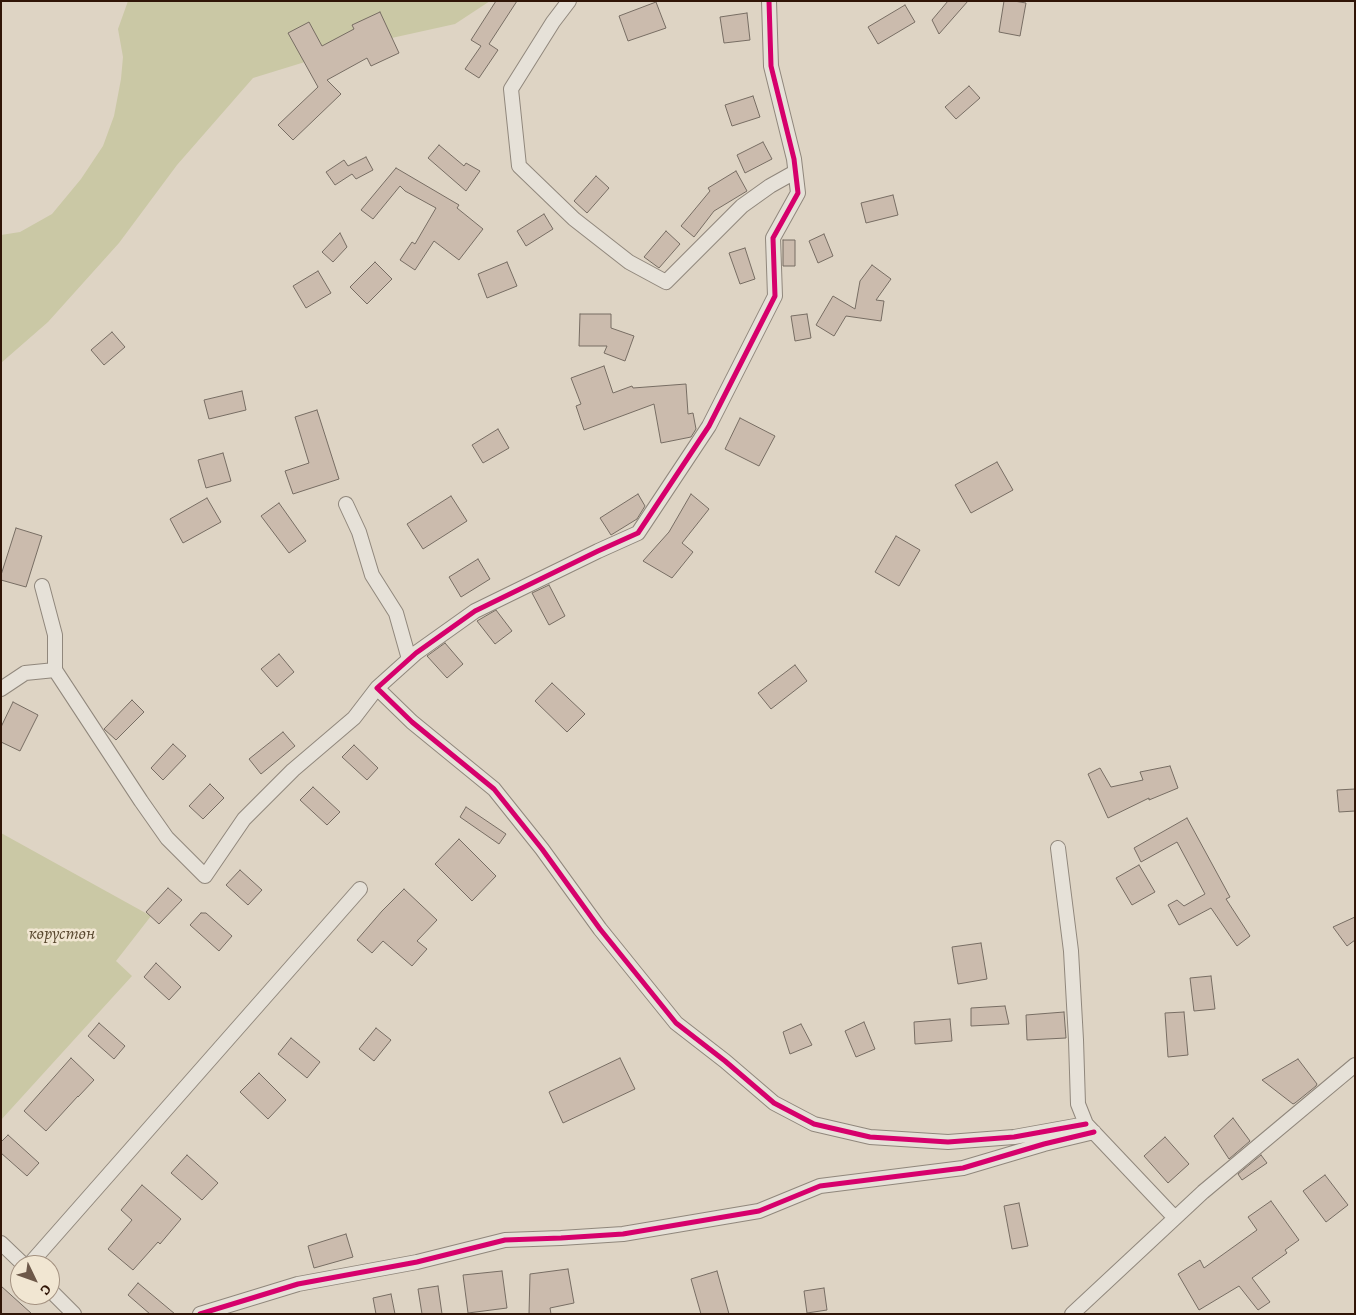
<!DOCTYPE html>
<meta charset="utf-8">
<style>
body{margin:0}
#map{position:relative;width:1356px;height:1315px;overflow:hidden;background:#ded4c4;font-family:Alegreya,serif}
canvas{display:block}
.frame{position:absolute;inset:0;border:2px solid #301507;pointer-events:none}
.north{position:absolute;left:10px;top:1255px;width:50px;height:50px;box-sizing:border-box;background:#f1e6d2;border:1px solid #a49281;border-radius:50%;rotate:132deg;font-size:14px;font-weight:700;line-height:20px;text-align:center;color:#301507}
.north::after{content:'';display:block;margin:auto;width:18px;height:22px;background:#6d5849;clip-path:polygon(50% 0,100% 100%,50% 72%,0 100%)}
</style>
<div id="map">
<canvas width="1356" height="1315"></canvas>
<div class="frame"></div>
<div class="north">С</div>
</div>
<script>
const ctx = document.querySelector('canvas').getContext('2d');
ctx.lineJoin = 'round';
function fillPath(path, color) { ctx.fillStyle = color; ctx.fill(path, 'evenodd'); }
const toPath = rows => new Path2D(rows.map(r => 'M' + r).join(''));
function strokePath(path, color, width, dash) { ctx.strokeStyle = color; ctx.lineWidth = width; ctx.lineCap = dash ? 'butt' : 'round'; ctx.setLineDash(dash || []); ctx.stroke(path); }
function drawText(font, color, halo, rows, align = 'center') {
  ctx.font = font + ' Alegreya,serif'; ctx.lineWidth = 5; ctx.setLineDash([]); ctx.textBaseline = 'middle'; ctx.strokeStyle = halo; ctx.fillStyle = color; for (const [text, x, y, turn = 0] of rows) {
    ctx.save(); ctx.translate(x, y); ctx.rotate((+turn || 0) * Math.PI / 180); ctx.textAlign = isNaN(turn) ? turn : align; if (halo) ctx.strokeText(text, 0, 0); ctx.fillText(text, 0, 0); ctx.restore();
  }
}
const green = toPath([
 [128,1,490,1,455,24,360,45,253,78,177,165,119,243,48,322,1,363,1,235,20,232,52,214,81,179,103,146,114,116,121,79,123,57,118,29],
 [1,833,151,916,116,961,132,976,1,1120]
]);
const building = toPath([
 [496,1,517,1,489,44,498,50,479,78,465,69,481,46,471,40,496,1],
 [948,1,968,1,939,34,932,20,948,1],
 [1004,1,1014,1,1026,3,1020,36,999,32,1004,1],
 [656,2,666,28,628,41,619,16,656,2],
 [905,5,915,22,878,44,868,27,905,5],
 [380,12,399,53,371,66,367,58,327,80,341,94,293,140,278,125,318,87,288,33,309,22,322,46,354,29,352,25,380,12],
 [747,13,750,40,724,43,720,17,747,13],
 [969,86,980,98,956,119,945,107,969,86],
 [753,96,760,117,732,126,725,105,753,96],
 [763,142,772,159,745,173,737,155,763,142],
 [439,145,464,166,466,163,480,171,466,191,428,158,439,145],
 [366,157,373,170,356,179,352,174,335,185,326,172,344,160,348,166,366,157],
 [396,168,459,205,457,208,483,229,459,260,434,241,415,270,400,260,412,242,415,244,436,208,405,191,400,186,373,219,361,210,396,168],
 [736,171,747,191,714,211,694,237,681,226,710,191,708,188,736,171],
 [596,176,609,188,587,213,574,201,596,176],
 [893,195,898,215,866,223,861,203,893,195],
 [544,214,553,229,526,246,517,231,544,214],
 [666,231,680,244,659,268,644,257,666,231],
 [340,233,347,247,333,262,322,252,340,233],
 [824,234,833,256,818,263,809,241,824,234],
 [783,240,795,240,795,266,783,266,783,240],
 [745,248,755,279,740,284,729,253,745,248],
 [375,262,392,279,367,304,350,287,375,262],
 [507,262,517,286,487,298,478,274,507,262],
 [872,265,891,279,876,300,884,301,881,321,846,316,834,336,816,325,833,296,855,309,860,281,872,265],
 [318,271,331,293,306,308,293,286,318,271],
 [580,314,611,314,611,328,634,336,625,361,604,353,607,346,579,346,580,314],
 [807,314,811,338,795,341,791,316,807,314],
 [112,332,125,347,104,365,91,350,112,332],
 [604,366,613,393,632,386,633,388,686,384,688,414,693,413,696,429,691,437,661,443,654,404,584,430,576,406,581,404,571,378,604,366],
 [242,391,246,410,209,419,204,400,242,391],
 [317,410,339,479,293,494,285,471,309,463,295,417,317,410],
 [740,418,775,436,759,466,725,449,740,418],
 [498,429,509,448,483,463,472,445,498,429],
 [223,453,231,481,206,488,198,460,223,453],
 [997,462,1013,490,971,513,955,485,997,462],
 [638,494,645,506,637,519,611,535,600,518,638,494],
 [691,494,709,509,682,543,693,552,672,578,643,561,669,532,691,494],
 [451,496,467,521,423,549,407,524,451,496],
 [207,498,221,522,183,543,170,519,207,498],
 [279,503,306,541,289,553,261,516,279,503],
 [16,528,42,536,26,587,1,580,1,575,16,528],
 [896,536,920,550,899,586,875,572,896,536],
 [478,559,490,579,461,597,449,577,478,559],
 [549,585,565,616,549,625,532,593,549,585],
 [496,610,512,631,495,644,477,621,496,610],
 [445,643,463,664,447,678,427,656,445,643],
 [279,654,294,672,277,687,261,669,279,654],
 [795,665,807,681,771,709,758,693,795,665],
 [552,683,585,714,567,732,535,701,552,683],
 [132,700,144,712,116,740,104,729,132,700],
 [13,702,38,715,20,751,1,742,1,727,13,702],
 [283,732,295,746,261,774,249,759,283,732],
 [173,744,186,756,163,780,151,768,173,744],
 [354,745,378,768,367,780,342,757,354,745],
 [1170,766,1178,788,1149,800,1149,798,1108,818,1088,774,1100,768,1111,787,1143,780,1140,772,1170,766],
 [210,784,224,798,203,819,189,806,210,784],
 [313,787,340,812,327,825,300,800,313,787],
 [1355,789,1355,811,1339,812,1337,790,1355,789],
 [466,807,506,834,499,844,460,817,466,807],
 [1187,818,1230,897,1226,899,1250,936,1237,946,1211,908,1179,925,1168,905,1177,900,1184,906,1205,894,1177,842,1141,862,1134,848,1187,818],
 [459,839,496,876,472,901,435,864,459,839],
 [1139,865,1155,892,1132,905,1116,878,1139,865],
 [240,870,262,890,248,905,226,885,240,870],
 [168,888,182,900,159,924,146,912,168,888],
 [404,889,437,920,417,941,427,949,412,966,383,941,372,953,357,940,382,911,404,889],
 [201,913,206,913,232,936,219,951,190,925,201,913],
 [1355,917,1355,940,1347,946,1333,927,1355,917],
 [981,943,987,979,958,984,952,947,981,943],
 [156,963,181,987,169,1000,144,977,156,963],
 [1211,976,1215,1009,1194,1011,1190,978,1211,976],
 [1005,1006,1009,1024,971,1026,971,1008,1005,1006],
 [1064,1012,1066,1038,1027,1040,1026,1015,1064,1012],
 [1184,1012,1188,1055,1168,1057,1165,1013,1184,1012],
 [950,1019,952,1041,915,1044,914,1022,950,1019],
 [864,1022,875,1049,856,1057,845,1031,864,1022],
 [99,1023,125,1046,114,1059,88,1036,99,1023],
 [801,1024,812,1045,790,1054,783,1032,801,1024],
 [376,1028,391,1040,374,1061,359,1049,376,1028],
 [291,1038,320,1062,307,1078,278,1054,291,1038],
 [71,1058,94,1080,78,1097,78,1096,46,1131,24,1111,71,1058],
 [620,1058,635,1089,563,1123,549,1092,620,1058],
 [1298,1059,1317,1084,1316,1086,1295,1103,1293,1104,1262,1080,1298,1059],
 [259,1073,286,1100,268,1119,240,1092,259,1073],
 [1233,1118,1250,1141,1229,1159,1214,1136,1233,1118],
 [8,1135,39,1163,27,1176,1,1153,1,1142,8,1135],
 [1165,1137,1189,1164,1168,1183,1144,1156,1165,1137],
 [187,1155,218,1183,202,1200,171,1173,187,1155],
 [1261,1155,1267,1163,1242,1180,1238,1174,1261,1155],
 [1325,1175,1348,1205,1326,1222,1303,1191,1325,1175],
 [142,1185,181,1219,160,1244,158,1242,133,1270,108,1249,132,1220,121,1210,142,1185],
 [1271,1201,1299,1240,1285,1250,1287,1253,1252,1278,1270,1302,1258,1310,1239,1286,1199,1310,1178,1274,1200,1260,1204,1268,1257,1230,1248,1217,1271,1201],
 [1019,1203,1028,1246,1012,1249,1004,1206,1019,1203],
 [346,1234,353,1257,314,1268,308,1246,346,1234],
 [568,1269,574,1303,550,1308,551,1314,529,1314,530,1274,568,1269],
 [502,1271,507,1308,468,1313,463,1275,502,1271],
 [717,1271,729,1314,701,1314,691,1279,717,1271],
 [138,1283,175,1314,150,1314,128,1295,138,1283],
 [1,1286,32,1314,1,1314,1,1286],
 [438,1286,442,1314,422,1314,418,1289,438,1286],
 [824,1288,827,1310,807,1313,804,1291,824,1288],
 [391,1294,395,1314,376,1314,373,1298,391,1294]
]);
const street = toPath([
 [569,1,553,22,511,89,519,166,574,219,629,262,666,282,742,206,770,186,795,172],
 [769,1,771,66,794,159,798,193,773,238,775,296,709,426,638,533,598,551,475,611,416,653,377,688,412,722,494,789,542,849,600,929,676,1023,725,1061,774,1103,814,1124,870,1137,948,1142,1014,1137,1086,1124],
 [346,504,359,532,372,575,396,613,409,659],
 [42,586,55,635,55,670,141,801,167,838,205,876,244,819,293,770,354,718,377,688],
 [1,689,25,673,55,670],
 [1058,848,1071,951,1076,1040,1078,1104,1086,1124,1175,1218],
 [1,1243,24,1265],
 [29,1265,360,889],
 [50,1290,74,1314],
 [200,1314,298,1284,417,1262,505,1240,561,1238,623,1234,759,1211,820,1186,963,1168,1044,1144,1094,1132],
 [1072,1314,1203,1192,1355,1065]
]);
const cycleway = toPath([
 [769,1,771,66,794,159,798,193,773,238,775,296,709,426,638,533,598,551,475,611,416,653,377,688,412,722,494,789,542,849,600,929,676,1023,725,1061,774,1103,814,1124,870,1137,948,1142,1014,1137,1086,1124],
 [200,1314,298,1284,417,1262,505,1240,561,1238,623,1234,759,1211,820,1186,963,1168,1044,1144,1094,1132]
]);
const parkNames = [
 ["көрүстөн",62,935]
];
fillPath(green, '#cac8a5');
fillPath(building, '#cbbbad');
strokePath(building, '#776d63', 1);
strokePath(street, '#90877c', 16);
strokePath(street, '#e6e1d8', 14);
strokePath(cycleway, '#d6006c', 5);
drawText('italic 18px', '#59482f', '#f1e6d2', parkNames);
</script>
